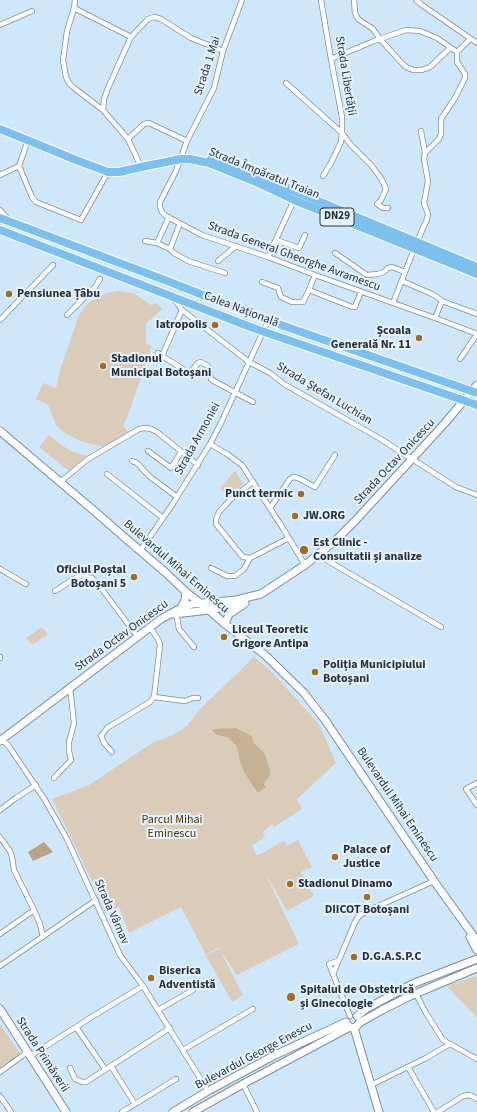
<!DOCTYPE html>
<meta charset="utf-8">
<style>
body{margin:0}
canvas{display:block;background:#cfe7fb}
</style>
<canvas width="477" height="1112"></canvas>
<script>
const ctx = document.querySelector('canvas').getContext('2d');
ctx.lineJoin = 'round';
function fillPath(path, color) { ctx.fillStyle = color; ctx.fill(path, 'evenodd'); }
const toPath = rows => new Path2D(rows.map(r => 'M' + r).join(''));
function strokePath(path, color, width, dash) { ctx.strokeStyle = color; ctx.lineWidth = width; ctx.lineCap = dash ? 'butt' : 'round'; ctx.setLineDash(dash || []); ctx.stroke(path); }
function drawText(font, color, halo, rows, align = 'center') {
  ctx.font = font + ' "Source Sans 3",sans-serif'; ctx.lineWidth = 4; ctx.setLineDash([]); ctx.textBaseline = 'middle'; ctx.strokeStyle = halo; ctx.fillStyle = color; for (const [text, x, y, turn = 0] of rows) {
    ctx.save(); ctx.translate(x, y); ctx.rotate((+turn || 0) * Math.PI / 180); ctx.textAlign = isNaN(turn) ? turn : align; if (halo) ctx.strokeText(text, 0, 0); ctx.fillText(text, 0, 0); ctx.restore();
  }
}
const green = toPath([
 [120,291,135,294,151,305,157,303,162,309,146,324,146,343,152,346,127,418,123,426,132,435,106,447,103,447,83,442,70,436,62,431,56,425,48,405,36,399,43,383,56,388,60,370,79,315,88,303,98,297,107,293],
 [49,435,60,444,71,451,86,456,69,471,39,447],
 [235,470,243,484,230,496,220,489],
 [42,627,48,634,32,645,26,638],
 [254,657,269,669,311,715,320,726,336,763,297,799,302,809,274,827,272,824,263,832,265,837,252,846,257,856,284,841,287,846,298,840,312,867,301,872,314,896,287,911,264,871,299,944,237,975,220,950,243,995,232,1002,206,956,220,948,219,947,206,955,181,907,129,933,119,907,105,913,94,885,52,799,89,785,152,743,173,735,187,726,200,709],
 [477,976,477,1018,447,986],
 [0,1024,22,1056,0,1070]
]);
const forest = toPath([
 [44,842,53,852,33,861,28,852]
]);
const water = toPath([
 [236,728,252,736,253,742,265,754,270,771,270,775,266,781,265,780,264,785,266,787,259,792,257,792,244,772,241,764,238,752,236,746,229,738,215,734,212,730,214,729]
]);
const street = toPath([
 [75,0,74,8,67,31,63,60,66,77,69,83,74,88,103,110,128,139,141,167],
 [242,0,223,51,214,88,187,141,176,171,160,202,160,207,162,212,166,216,202,235,268,257,315,275,435,318,477,334,460,359],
 [321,0,331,59,342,117,342,133,341,142,331,163,323,176],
 [354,0,355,13,358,19,373,29,380,39,399,60,406,67,413,70,422,70,430,67,450,48],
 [416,0,422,5,477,43],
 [74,8,131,37],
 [0,25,32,11],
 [331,59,374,41,406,30,420,31,437,38,457,52,470,39],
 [286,83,342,133,351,145,372,166,382,180,386,189,381,200,377,204,383,208,388,208],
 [103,110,104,99,108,88,131,37,148,19,154,17,161,19,191,38,223,51],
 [421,131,425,153],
 [128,139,144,124,149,123,187,141],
 [19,166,32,197,36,202,81,220,108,172],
 [0,175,19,166,28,140],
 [0,210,8,219],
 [180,223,170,249,174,253,188,261,225,273],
 [276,240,299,248,305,235],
 [145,241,157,243,170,249],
 [157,243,169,217],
 [335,253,367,275,378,274,384,272,388,268,392,267,405,272],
 [268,257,294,200],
 [218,261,236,246],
 [315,275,309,290,352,307,355,307,356,304,361,292],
 [402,281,432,294,437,297,442,301,477,314],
 [262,282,278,288,281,297,292,302,303,302,309,290],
 [174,299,182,310,249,362,270,373,284,384,379,438,456,487,477,495],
 [393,303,414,249,427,219,428,214,424,203,428,181,424,159,425,153,439,139,441,134,441,119,455,98,465,78,465,74,457,62,457,52],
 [67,315,95,287,100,279],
 [435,318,442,301],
 [0,320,53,265],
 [158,353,162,356,182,310],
 [162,356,183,369,187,374,189,374,198,363,201,362,208,366,211,379,212,380,253,402],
 [210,444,227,454,242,465,284,530,305,565],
 [148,451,171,468,181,452],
 [132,461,137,463,149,476,177,497],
 [107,474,163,518],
 [60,482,88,459,139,429,145,428,151,429,157,432,198,465],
 [253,482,231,499,219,512,216,519,216,524,237,550,243,557,250,558,256,555,289,538],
 [270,508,290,479,293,477,298,478,315,487,335,455],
 [140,551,172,505,210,444,220,425,268,321],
 [318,555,441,627],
 [211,568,227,576,235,576,244,569,250,558],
 [0,569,26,584],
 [55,591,77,577,82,576,92,578,98,584,137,636],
 [177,613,177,618,179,629,194,647],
 [0,657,0,658],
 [154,697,177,700,185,701,193,698,198,698],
 [0,740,6,743,10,748,45,800,67,839,120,955,143,986,208,1091],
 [112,752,104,743,101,736,107,728,150,702,154,697,160,645,159,641,150,627],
 [54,778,71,760,69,751,69,742,74,723,70,687],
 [477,783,466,789,477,805],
 [0,810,16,798,36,785],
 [0,837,10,851,12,857,14,870,34,910,40,924,43,937],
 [0,934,34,910],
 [0,966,96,900],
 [333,974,329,964,338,961],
 [416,994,426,1013,443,1040,477,1059],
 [158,1010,193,990],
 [350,1016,333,974,355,922,359,916,365,912,434,881],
 [76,1027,105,1069],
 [183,1050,253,1009],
 [30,1056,62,1036,90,1018,143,986],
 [111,1066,135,1104],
 [408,1067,434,1112],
 [70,1068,75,1079,82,1082,86,1082,170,1028],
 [0,1072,22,1056,27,1052],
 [243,1084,257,1112],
 [371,1085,426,1058,450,1044],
 [0,1096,11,1112],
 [122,1112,176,1079],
 [438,1112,463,1096,470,1095,477,1099]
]);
const secondary = toPath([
 [0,431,99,515,124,537,165,572,186,592,209,610,225,624,265,655,304,693,325,720,434,881,477,941],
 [181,608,185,600,186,592],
 [174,614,209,610,245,603],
 [225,624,229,614,243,605],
 [0,741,161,619,181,608,192,604,236,600,261,594,305,565,336,540,355,521,445,423,477,385],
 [470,937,477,950],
 [0,1009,66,1112],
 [357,1016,366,1009,412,984,477,959],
 [347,1025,350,1027,354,1028,358,1025,359,1023,382,1010,410,996,477,968],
 [354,1028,379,1112],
 [173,1112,208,1091,275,1055,346,1022],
 [193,1112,243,1084,350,1027]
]);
const primary = toPath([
 [0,129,76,160,108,172,119,172,141,167,181,159,190,159,209,163,256,182,294,200,477,274],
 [211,159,227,163,477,267],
 [0,218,170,282,258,317,477,393],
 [0,230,253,328,477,405]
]);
const markers = [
 [9,294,4,"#a06e23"],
 [215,325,4,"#a06e23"],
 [419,338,4,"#a06e23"],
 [103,366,4,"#a06e23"],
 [301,494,4,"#a06e23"],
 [295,516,4,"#a06e23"],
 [304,550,5,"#a06e23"],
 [134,577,4,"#a06e23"],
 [224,637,4,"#a06e23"],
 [315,672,4,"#a06e23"],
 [335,857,4,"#a06e23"],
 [290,884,4,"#a06e23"],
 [367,897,4,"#a06e23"],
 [354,957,4,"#a06e23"],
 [151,978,4,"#a06e23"],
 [291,997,5,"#a06e23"]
];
const shields = [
 [337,217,34]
];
const shieldNames = [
 ["DN29",337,217]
];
const streetNames = [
 ["Strada 1 Mai",208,66,-72],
 ["Strada Libertății",345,76,81],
 ["Strada Împăratul Traian",264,174,22],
 ["Strada General Gheorghe Avramescu",294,257,20],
 ["Calea Națională",241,310,21],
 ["Strada Ștefan Luchian",324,394,31],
 ["Strada Armoniei",198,439,-61],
 ["Strada Octav Onicescu",395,462,-47],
 ["Bulevardul Mihai Eminescu",176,567,41],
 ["Strada Octav Onicescu",122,636,-36],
 ["Bulevardul Mihai Eminescu",397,805,56],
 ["Strada Vârnav",111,912,66],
 ["Strada Primăverii",42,1055,57],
 ["Bulevardul George Enescu",254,1056,-28]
];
const poiNames = [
 ["Pensiunea Țâbu",17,294],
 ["Iatropolis",207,325,"right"],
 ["Școala",411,331,"right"],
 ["Generală Nr. 11",411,345,"right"],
 ["Stadionul",111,359],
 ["Municipal Botoșani",111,373],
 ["Punct termic",293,494,"right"],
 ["JW.ORG",303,516],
 ["Est Clinic -",313,543],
 ["Consultatii și analize",313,557],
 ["Oficiul Poștal",126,570,"right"],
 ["Botoșani 5",126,584,"right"],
 ["Liceul Teoretic",232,630],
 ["Grigore Antipa",232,644],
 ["Poliția Municipiului",323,665],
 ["Botoșani",323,679],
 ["Palace of",343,850],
 ["Justice",343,864],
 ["Stadionul Dinamo",298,884],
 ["DIICOT Botoșani",367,910,"center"],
 ["D.G.A.S.P.C",362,957],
 ["Biserica",159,971],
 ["Adventistă",159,985],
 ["Spitalul de Obstetrică",300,990],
 ["și Ginecologie",300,1004]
];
const parkNames = [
 ["Parcul Mihai",172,820],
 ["Eminescu",172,834]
];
fillPath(green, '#dbccba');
fillPath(forest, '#baa489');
fillPath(water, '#c7b195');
strokePath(street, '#788ea1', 6);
strokePath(secondary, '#788ea1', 9);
strokePath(primary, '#fff', 10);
strokePath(street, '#fff', 4.5);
strokePath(secondary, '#fff', 7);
strokePath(primary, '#7cc0ee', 8);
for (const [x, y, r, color] of markers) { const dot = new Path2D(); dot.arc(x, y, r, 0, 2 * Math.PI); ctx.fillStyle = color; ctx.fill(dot); strokePath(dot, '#e5f3ff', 1.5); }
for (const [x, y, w] of shields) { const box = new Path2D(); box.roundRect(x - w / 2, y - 9, w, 18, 3); ctx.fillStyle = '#e5f3ff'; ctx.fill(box); strokePath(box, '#283139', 1); }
drawText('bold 11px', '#283139', null, shieldNames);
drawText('12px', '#283139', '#e5f3ff', streetNames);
drawText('bold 12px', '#283139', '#e5f3ff', poiNames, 'left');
drawText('12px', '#513200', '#e5f3ff', parkNames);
</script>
